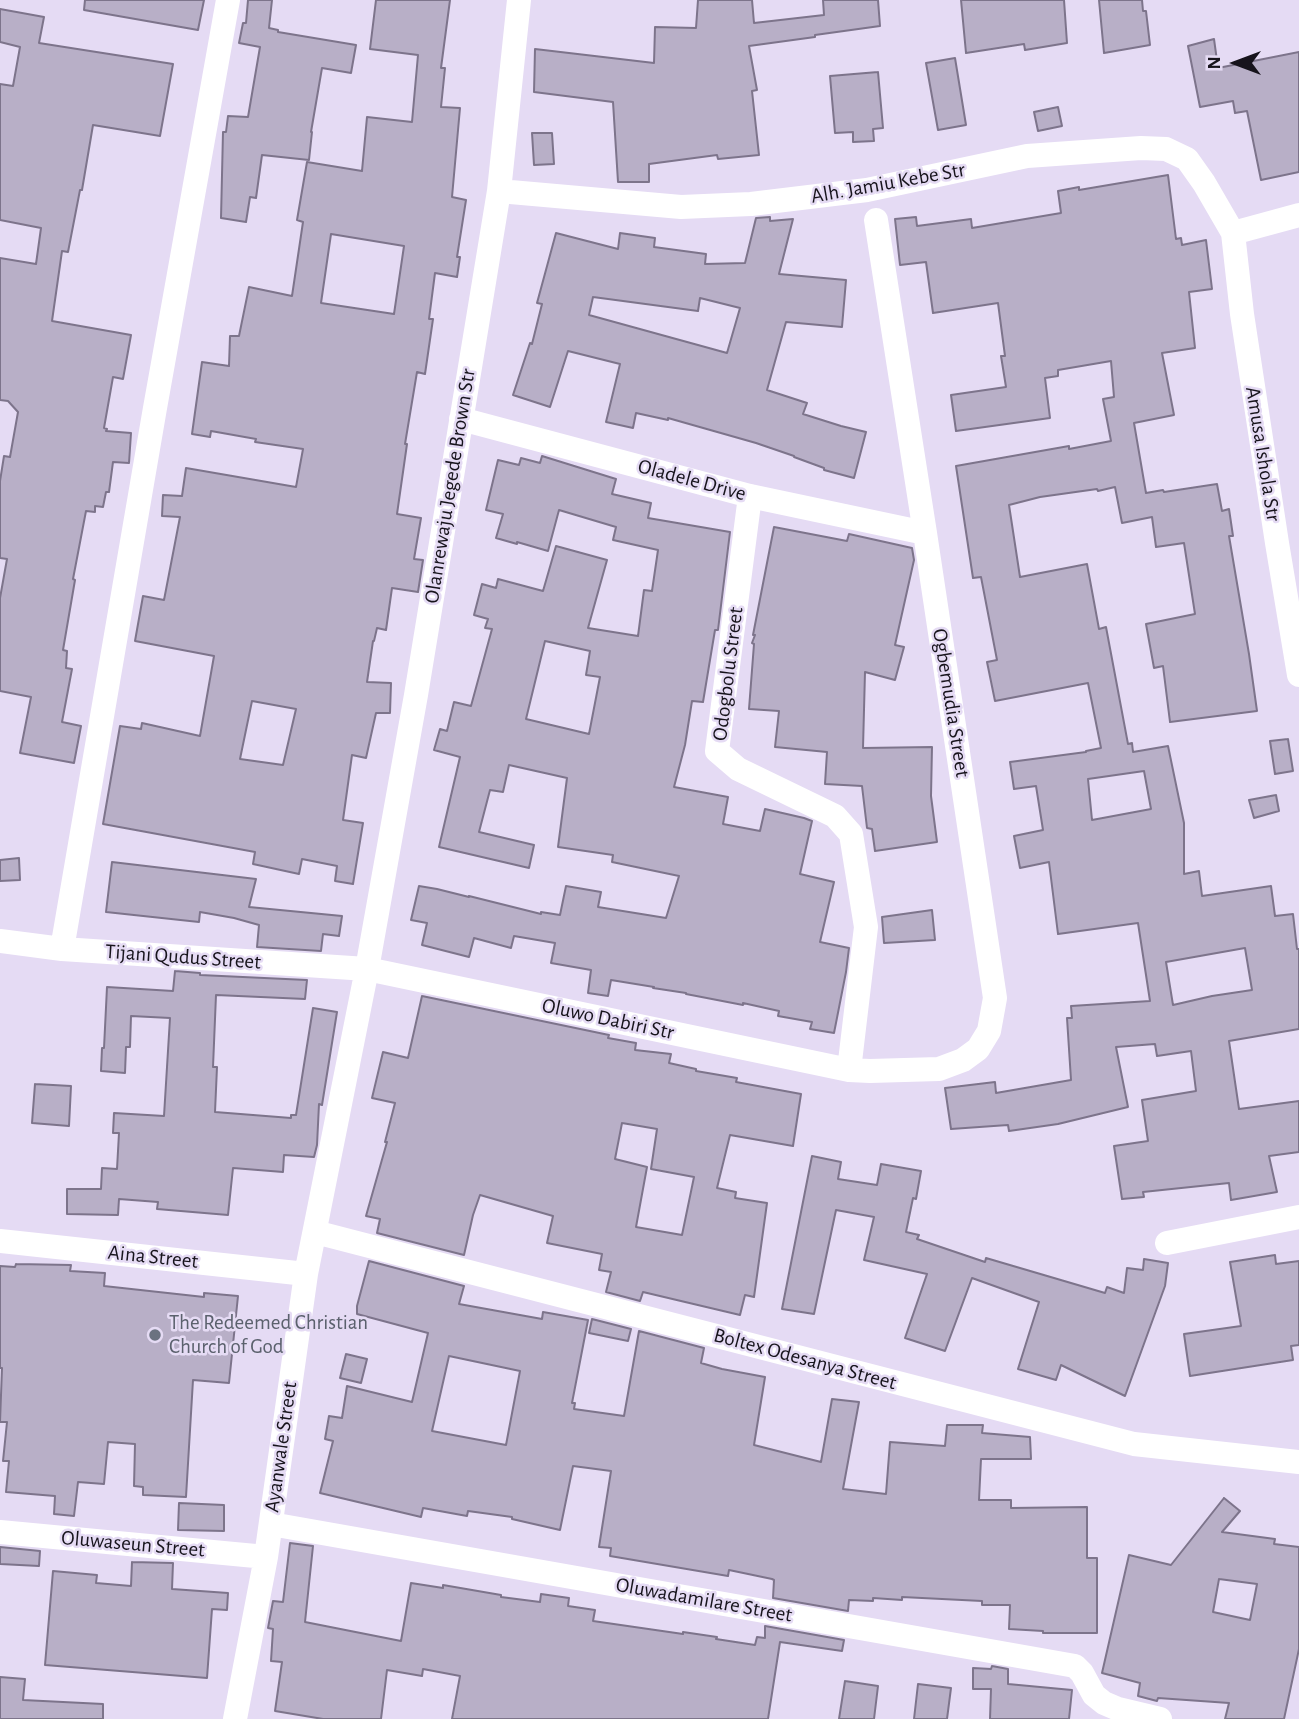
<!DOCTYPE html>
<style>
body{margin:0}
#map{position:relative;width:1299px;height:1719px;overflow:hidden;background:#e5dbf4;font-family:"Alegreya Sans",sans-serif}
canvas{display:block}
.north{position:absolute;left:1201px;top:28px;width:70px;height:70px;-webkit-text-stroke:5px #e5dbf4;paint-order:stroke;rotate:270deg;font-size:19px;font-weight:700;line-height:28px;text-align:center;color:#17141c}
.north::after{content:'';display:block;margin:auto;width:24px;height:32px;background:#17141c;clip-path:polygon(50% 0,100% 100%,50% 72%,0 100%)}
</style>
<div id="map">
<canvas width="1299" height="1719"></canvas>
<div class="north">N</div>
</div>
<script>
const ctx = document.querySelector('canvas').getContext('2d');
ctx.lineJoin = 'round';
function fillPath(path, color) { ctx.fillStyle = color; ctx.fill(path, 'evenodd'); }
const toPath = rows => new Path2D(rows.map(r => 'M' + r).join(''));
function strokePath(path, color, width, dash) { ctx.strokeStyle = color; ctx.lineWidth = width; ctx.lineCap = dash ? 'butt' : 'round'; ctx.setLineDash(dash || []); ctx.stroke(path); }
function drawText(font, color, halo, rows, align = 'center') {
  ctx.font = font + ' "Alegreya Sans",sans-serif'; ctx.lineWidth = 5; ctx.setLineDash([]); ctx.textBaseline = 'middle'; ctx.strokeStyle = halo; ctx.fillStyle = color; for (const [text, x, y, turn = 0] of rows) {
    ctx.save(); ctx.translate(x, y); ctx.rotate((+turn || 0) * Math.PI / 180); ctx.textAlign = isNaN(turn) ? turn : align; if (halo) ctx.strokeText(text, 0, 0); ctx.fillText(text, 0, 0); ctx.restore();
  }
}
const building = toPath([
 [85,0,204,0,198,30,84,10,85,0],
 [248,0,272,0,269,28,278,30,278,32,356,45,351,73,322,68,311,132,312,132,309,160,262,155,256,198,250,197,246,222,221,218,223,132,226,132,228,116,248,117,260,47,239,43,243,23,246,23,248,0],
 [376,0,450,0,441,68,445,68,441,107,460,108,452,197,466,200,457,257,460,257,457,277,435,273,429,319,433,319,425,374,417,372,405,444,407,444,397,514,421,518,414,559,423,560,418,592,392,588,386,630,377,628,374,641,373,641,367,682,391,683,390,713,376,713,366,758,352,755,343,820,363,823,353,884,335,881,337,866,302,859,299,874,253,864,255,852,103,824,120,726,141,729,142,723,200,736,214,656,135,641,143,596,164,600,180,517,162,516,163,495,182,496,186,468,296,487,303,449,255,442,256,439,211,431,210,437,192,434,202,362,229,366,230,336,239,336,249,287,292,296,303,222,297,220,307,162,362,171,367,117,412,122,418,55,370,49,376,0],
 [331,234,404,246,394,314,321,303,331,234],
 [252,701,296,709,283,765,240,759,252,701],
 [698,0,752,0,754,23,824,15,823,0,878,0,880,26,815,35,815,37,749,46,757,90,752,91,759,155,718,159,717,155,649,164,649,182,618,182,613,102,534,92,535,49,654,63,655,27,696,28,698,0],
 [961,0,1064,0,1067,43,1025,50,1024,44,966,53,961,0],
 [1099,0,1142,0,1143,11,1146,11,1150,45,1104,53,1099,0],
 [0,9,44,17,39,43,173,64,160,136,93,125,82,190,80,190,68,252,62,251,52,321,131,335,123,379,113,377,104,428,107,429,106,431,131,433,129,463,113,462,109,492,106,492,103,507,95,506,95,512,86,511,73,579,75,580,63,650,67,651,66,668,72,669,62,722,81,726,74,763,20,753,31,697,0,691,0,598,7,559,0,558,0,481,4,456,10,457,18,412,8,401,0,400,0,258,36,264,41,228,0,220,0,84,13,86,20,47,0,42,0,9],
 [1214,39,1218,68,1299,52,1299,172,1261,180,1247,111,1235,113,1233,101,1200,107,1188,46,1214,39],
 [955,58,966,125,938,130,926,63,955,58],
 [878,72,883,128,873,129,874,141,853,142,853,132,835,133,830,76,878,72],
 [1058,107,1062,126,1038,131,1034,112,1058,107],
 [532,133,552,133,554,164,534,165,532,133],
 [1168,175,1176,239,1181,238,1182,245,1206,240,1212,289,1189,292,1195,348,1162,353,1174,415,1134,423,1146,493,1163,490,1164,492,1217,484,1222,511,1229,509,1233,536,1229,536,1249,654,1257,711,1170,722,1163,666,1154,668,1146,624,1195,614,1184,543,1156,547,1152,517,1122,523,1115,487,1098,491,1097,489,1040,497,1009,505,1020,577,1087,564,1099,629,1106,627,1128,744,1132,743,1133,752,1168,746,1184,823,1184,874,1199,871,1202,896,1271,886,1275,916,1293,914,1297,949,1299,949,1299,1029,1229,1041,1239,1109,1299,1101,1299,1152,1269,1156,1277,1192,1231,1200,1229,1183,1143,1192,1144,1197,1122,1199,1114,1146,1148,1141,1142,1100,1196,1091,1191,1051,1157,1056,1155,1044,1116,1047,1128,1107,1058,1124,1009,1131,1008,1125,951,1129,945,1088,995,1082,996,1093,1071,1080,1067,1018,1072,1018,1071,1006,1150,1001,1138,923,1058,934,1049,862,1020,868,1014,836,1043,830,1036,786,1014,789,1010,762,1086,752,1086,751,1101,748,1088,683,995,701,987,662,997,660,981,577,973,578,956,466,1069,446,1069,449,1111,441,1103,399,1114,397,1111,361,1058,370,1058,376,1045,378,1050,418,956,431,951,395,1006,387,1001,356,1005,356,998,303,933,313,926,262,900,265,895,219,916,217,917,226,971,219,972,228,1061,213,1058,191,1079,187,1079,190,1168,175],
 [1144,771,1151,809,1092,820,1088,779,1144,771],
 [1245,948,1252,990,1212,996,1173,1005,1166,962,1245,948],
 [770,217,770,221,793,219,779,274,846,280,842,327,786,322,767,390,807,403,803,414,841,426,866,432,854,478,824,470,824,468,794,457,794,456,756,443,668,418,668,420,636,413,633,428,606,422,620,364,568,351,550,407,513,395,530,343,532,344,542,304,537,303,556,233,618,249,620,233,655,238,654,247,706,254,705,264,745,263,756,218,770,217],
 [593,297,698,311,700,298,740,308,727,353,589,315,593,297],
 [542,456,616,479,612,494,651,503,648,518,730,532,718,630,715,630,703,702,692,701,685,745,674,787,728,797,723,824,760,831,765,809,804,818,812,821,800,874,834,882,820,942,849,948,846,972,834,1033,810,1029,812,1022,778,1016,779,1011,743,1003,743,1005,686,994,686,993,653,988,654,987,611,980,608,996,588,993,591,970,551,963,555,943,514,936,511,948,474,938,469,957,422,945,427,923,411,920,419,886,437,889,469,897,469,896,541,914,541,912,560,915,566,886,601,892,598,907,666,918,679,876,612,862,613,855,558,847,567,778,509,765,503,792,490,790,479,832,534,845,529,868,439,847,460,757,434,750,440,729,447,731,454,702,471,706,492,629,485,628,488,619,474,615,482,584,496,588,498,579,543,591,556,546,607,560,588,628,638,636,644,590,652,591,658,550,613,540,616,527,559,510,548,551,517,542,517,544,496,538,503,514,486,510,498,460,519,465,521,458,540,463,542,456],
 [545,641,590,651,586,675,600,677,589,734,526,719,545,641],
 [774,527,847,541,849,534,912,548,914,560,895,645,904,647,895,680,865,672,863,748,932,747,931,796,937,842,875,851,872,829,867,828,862,786,825,784,827,752,775,747,779,711,749,709,754,644,752,643,755,635,753,635,774,527],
 [1288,739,1293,771,1275,774,1270,741,1288,739],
 [1276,795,1279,811,1254,818,1249,800,1276,795],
 [19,858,20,880,0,881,0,860,19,858],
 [112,862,256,879,249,907,342,916,339,936,323,934,321,951,257,947,259,925,234,918,200,912,199,922,106,912,112,862],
 [932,910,935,940,884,943,882,917,932,910],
 [175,971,200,973,200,975,307,980,305,999,216,995,213,1067,217,1067,215,1112,291,1118,291,1115,296,1115,313,1008,337,1012,322,1105,319,1104,317,1145,314,1157,284,1155,283,1172,233,1168,228,1215,157,1209,158,1202,119,1199,118,1215,67,1214,67,1189,101,1189,102,1168,117,1169,119,1133,113,1133,114,1113,164,1116,170,1018,131,1016,130,1047,126,1047,125,1073,101,1071,102,1048,104,1048,107,987,173,991,175,971],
 [422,996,609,1035,608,1038,636,1043,635,1050,671,1054,669,1063,696,1069,696,1071,737,1078,736,1082,801,1094,793,1146,730,1135,717,1188,736,1192,735,1198,767,1203,754,1297,745,1295,740,1315,643,1292,640,1301,606,1292,611,1272,599,1270,602,1254,547,1243,553,1216,480,1195,473,1215,464,1255,377,1233,380,1219,366,1216,387,1142,385,1142,395,1103,372,1098,383,1052,408,1058,422,996],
 [622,1123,657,1129,651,1169,694,1177,682,1235,636,1227,647,1167,615,1159,622,1123],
 [35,1084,71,1086,69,1126,32,1123,35,1084],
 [812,1156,841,1162,838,1179,877,1185,881,1164,921,1171,916,1199,913,1198,906,1232,919,1235,917,1239,985,1262,986,1258,1105,1293,1107,1287,1124,1293,1127,1268,1143,1270,1144,1259,1168,1263,1165,1286,1125,1396,1061,1365,1056,1380,1018,1369,1039,1302,972,1278,945,1351,905,1338,927,1274,864,1260,874,1217,836,1210,814,1314,782,1309,812,1156],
 [1275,1255,1276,1264,1299,1261,1299,1345,1291,1346,1293,1360,1190,1376,1184,1334,1241,1326,1230,1262,1275,1255],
 [369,1261,464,1286,459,1304,542,1319,543,1312,588,1320,572,1403,575,1403,574,1409,624,1416,639,1331,704,1348,701,1363,722,1369,765,1377,754,1445,821,1462,832,1399,859,1402,843,1489,886,1494,890,1442,945,1446,947,1425,983,1425,982,1433,1030,1437,1031,1459,981,1459,979,1500,1011,1500,1011,1508,1087,1507,1087,1558,1097,1558,1097,1633,1043,1633,1043,1631,1009,1629,1010,1605,982,1605,982,1601,902,1597,902,1600,873,1598,873,1601,849,1600,848,1611,773,1598,774,1580,772,1579,729,1570,728,1576,610,1556,611,1548,599,1547,611,1471,573,1466,560,1530,512,1519,512,1517,468,1511,467,1516,423,1508,421,1517,320,1493,333,1441,325,1439,329,1416,342,1418,347,1386,412,1402,428,1333,357,1314,357,1306,369,1261],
 [449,1356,520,1371,506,1445,432,1431,449,1356],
 [16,1264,71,1265,70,1271,105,1273,104,1286,204,1297,204,1293,238,1296,229,1383,193,1380,186,1497,143,1495,143,1487,134,1486,135,1444,108,1442,104,1484,78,1482,74,1516,54,1514,55,1496,6,1492,9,1461,3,1461,7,1422,0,1422,2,1368,0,1368,0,1266,15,1267,16,1264],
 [592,1319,631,1329,628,1341,589,1333,592,1319],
 [346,1354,367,1359,361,1383,340,1378,346,1354],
 [1224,1498,1240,1511,1222,1532,1275,1539,1274,1544,1299,1547,1299,1649,1284,1719,1225,1719,1229,1703,1158,1698,1157,1701,1138,1696,1140,1683,1102,1673,1129,1555,1171,1565,1224,1498],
 [1219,1579,1257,1584,1250,1620,1213,1612,1219,1579],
 [179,1503,224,1505,224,1531,178,1530,179,1503],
 [290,1543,313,1546,305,1622,401,1641,411,1583,443,1588,443,1585,501,1595,501,1597,540,1602,541,1594,569,1598,568,1606,595,1610,593,1621,683,1634,683,1632,717,1637,716,1639,755,1645,757,1637,765,1638,765,1626,844,1640,842,1651,780,1642,768,1719,452,1719,460,1676,423,1669,422,1676,387,1670,381,1719,323,1719,275,1711,282,1662,271,1661,273,1629,268,1628,273,1601,283,1602,290,1543],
 [0,1547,40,1551,39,1566,0,1564,0,1547],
 [132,1562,173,1563,172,1589,228,1593,227,1610,212,1609,207,1678,45,1665,53,1571,97,1575,96,1583,131,1586,132,1562],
 [992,1666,1008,1669,1008,1684,1072,1690,1069,1719,990,1719,991,1689,973,1689,973,1668,991,1669,992,1666],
 [0,1677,25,1679,23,1700,103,1704,103,1719,0,1719,0,1677],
 [845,1681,878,1686,874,1719,839,1719,845,1681],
 [918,1684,951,1688,947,1719,914,1719,918,1684]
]);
const minor = toPath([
 [499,191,681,207,751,204,867,190,1027,156,1141,148,1166,149,1187,159,1204,183,1233,233,1242,314,1277,543,1299,675],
 [1233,233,1299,215],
 [461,419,750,496,925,533],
 [750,496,717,751,738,769,835,816,851,834,866,927,849,1070],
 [0,941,62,949,367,969,849,1070,870,1071,939,1069,963,1060,978,1049,989,1031,995,998,925,533,876,220],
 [62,949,155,408,228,0],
 [315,1232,1134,1444,1299,1462],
 [0,1241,306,1274],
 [1167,1243,1299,1217],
 [271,1524,1075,1666,1082,1673,1094,1695,1104,1703,1118,1709,1160,1719],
 [0,1532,266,1557],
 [235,1719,266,1557,306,1274,367,969,416,695,499,191,519,0]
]);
const markers = [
 [155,1335,7,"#6b7280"]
];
const streetNames = [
 ["Alh. Jamiu Kebe Str",888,183,-10],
 ["Amusa Ishola Str",1263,454,81],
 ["Oladele Drive",692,480,15],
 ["Olanrewaju Jegede Brown Str",450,486,-81],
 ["Odogbolu Street",728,674,-83],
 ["Ogbemudia Street",951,703,81],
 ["Tijani Qudus Street",183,957,4],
 ["Oluwo Dabiri Str",608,1019,12],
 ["Aina Street",153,1257,6],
 ["Boltex Odesanya Street",805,1359,15],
 ["Ayanwale Street",281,1447,-82],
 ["Oluwaseun Street",133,1544,5],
 ["Oluwadamilare Street",704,1600,10]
];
const worshipNames = [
 ["The Redeemed Christian",169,1323],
 ["Church of God",169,1347]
];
fillPath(building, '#b8afc7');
strokePath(building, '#7d748b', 2);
strokePath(minor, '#fff', 24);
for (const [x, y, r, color] of markers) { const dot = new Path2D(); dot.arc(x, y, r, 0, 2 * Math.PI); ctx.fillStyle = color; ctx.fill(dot); strokePath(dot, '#e5dbf4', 2.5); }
drawText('21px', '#17141c', '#e5dbf4', streetNames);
drawText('21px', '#5b616d', '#e5dbf4', worshipNames, 'left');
</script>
